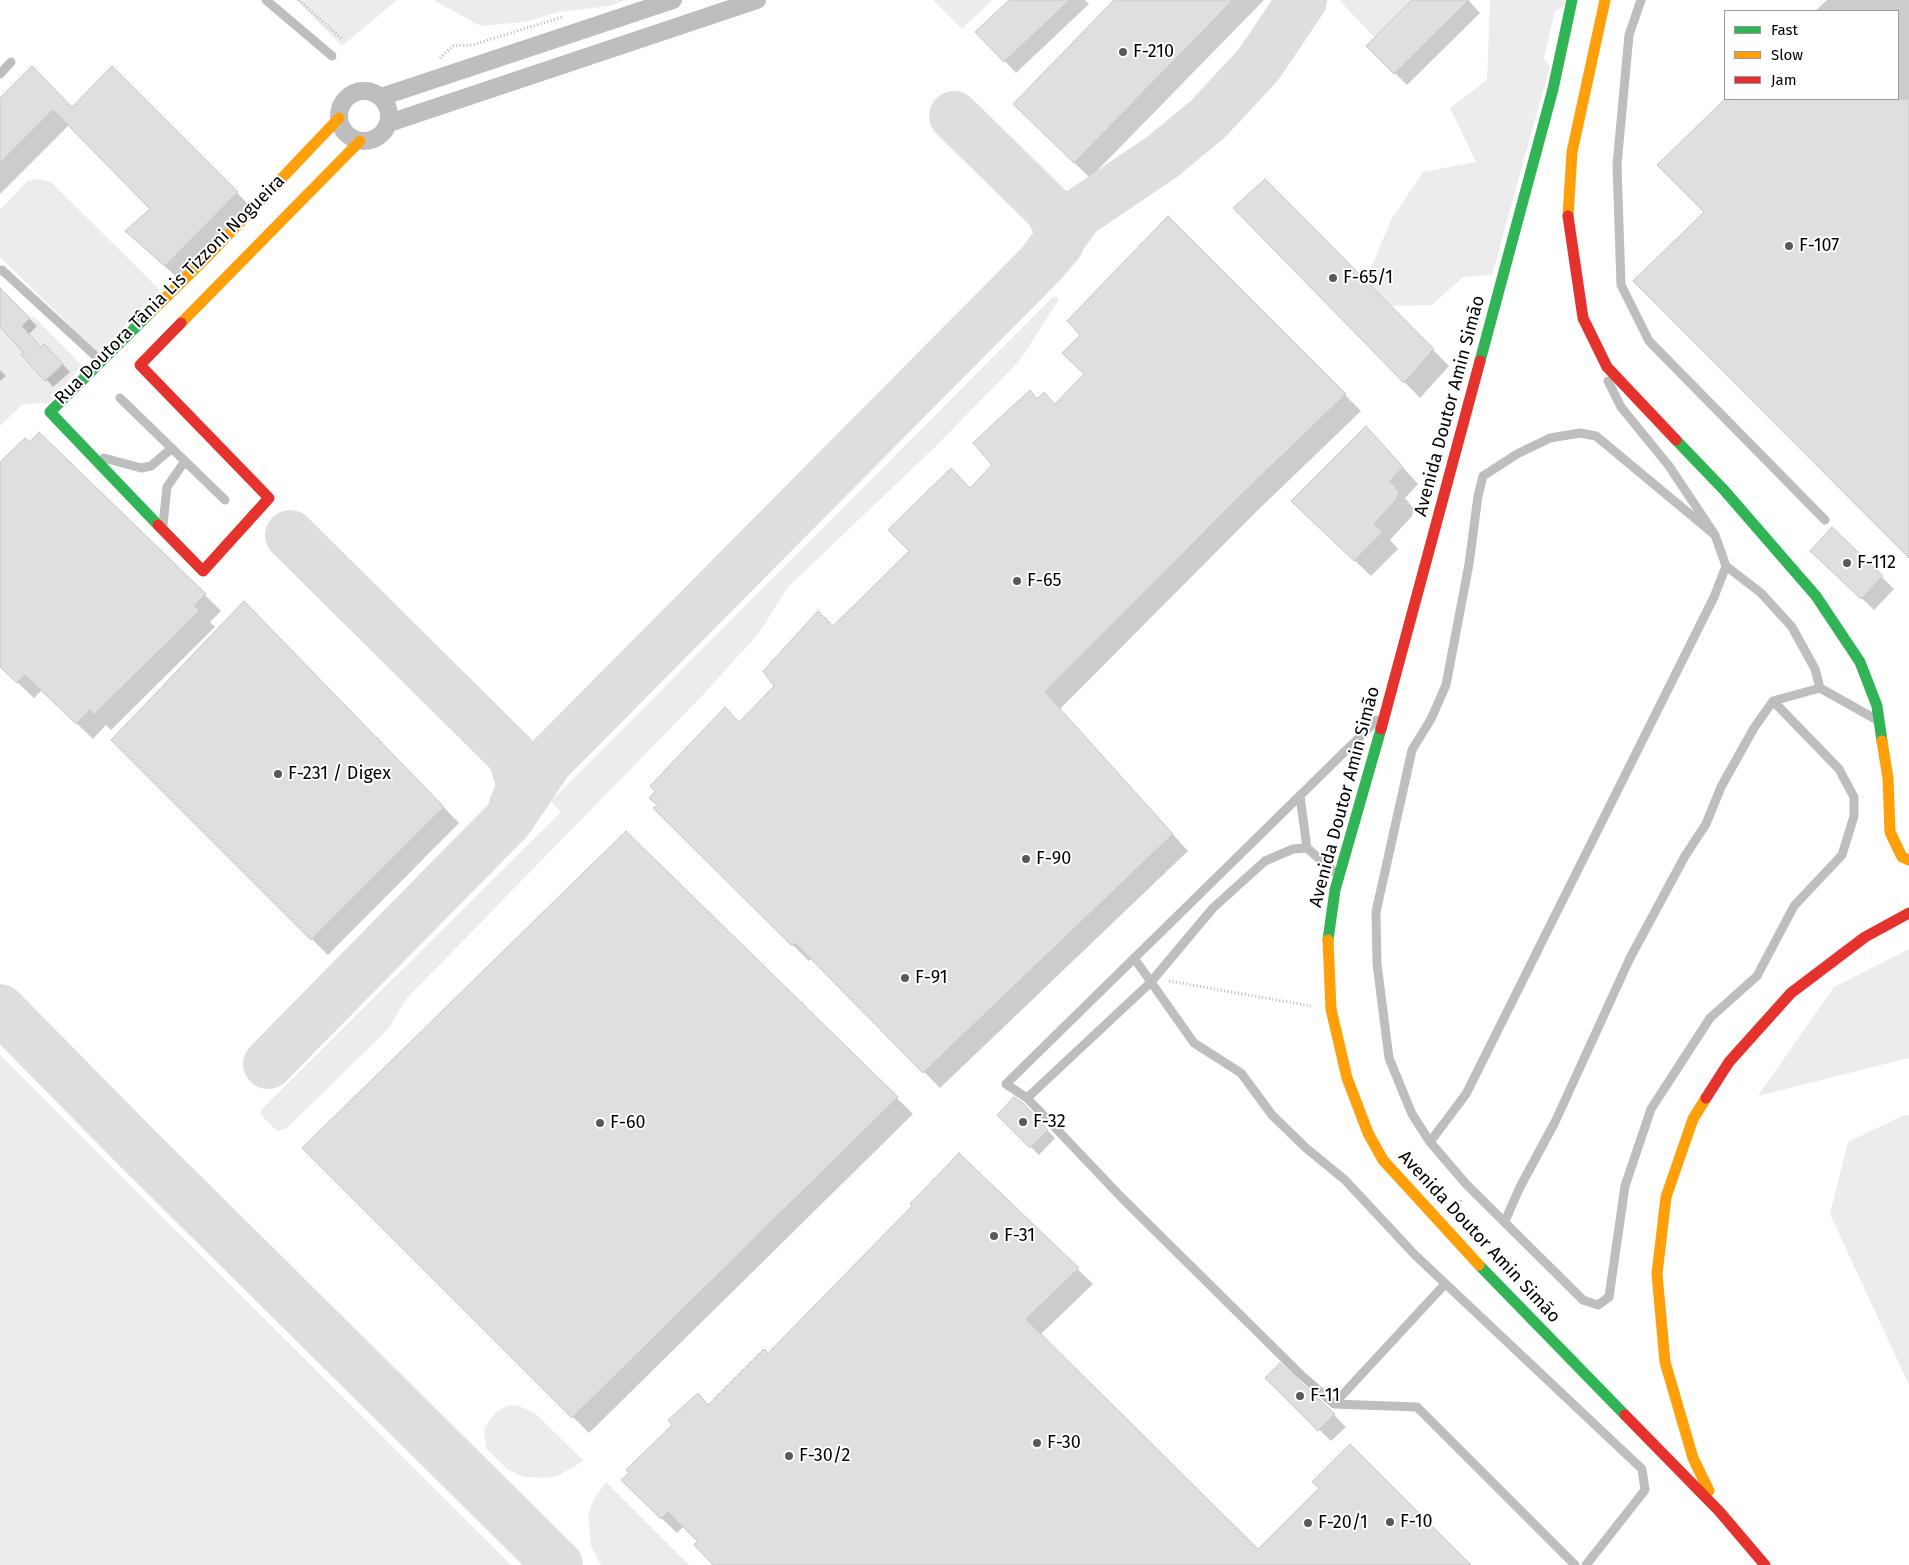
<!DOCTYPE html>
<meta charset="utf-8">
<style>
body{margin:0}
#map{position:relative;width:1909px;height:1565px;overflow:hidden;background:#fff;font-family:"Fira Sans",sans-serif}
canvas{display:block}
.legend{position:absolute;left:1724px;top:10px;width:175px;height:90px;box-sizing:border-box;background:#fff;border:1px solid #999;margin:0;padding:6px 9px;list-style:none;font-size:15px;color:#000}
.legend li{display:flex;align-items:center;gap:10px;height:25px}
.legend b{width:25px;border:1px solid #999}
</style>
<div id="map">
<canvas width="1909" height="1565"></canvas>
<ul class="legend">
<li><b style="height:6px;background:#30b455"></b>Fast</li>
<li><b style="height:6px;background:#ff9f0a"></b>Slow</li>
<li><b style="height:6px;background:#e5322d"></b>Jam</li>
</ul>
</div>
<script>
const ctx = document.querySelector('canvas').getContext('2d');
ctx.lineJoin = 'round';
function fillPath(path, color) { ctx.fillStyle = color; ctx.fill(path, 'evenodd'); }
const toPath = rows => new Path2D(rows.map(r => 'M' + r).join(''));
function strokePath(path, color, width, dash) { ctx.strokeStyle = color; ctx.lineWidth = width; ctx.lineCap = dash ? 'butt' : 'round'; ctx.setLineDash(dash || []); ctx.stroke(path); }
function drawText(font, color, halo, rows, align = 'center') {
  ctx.font = font + ' "Fira Sans",sans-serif'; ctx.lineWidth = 4; ctx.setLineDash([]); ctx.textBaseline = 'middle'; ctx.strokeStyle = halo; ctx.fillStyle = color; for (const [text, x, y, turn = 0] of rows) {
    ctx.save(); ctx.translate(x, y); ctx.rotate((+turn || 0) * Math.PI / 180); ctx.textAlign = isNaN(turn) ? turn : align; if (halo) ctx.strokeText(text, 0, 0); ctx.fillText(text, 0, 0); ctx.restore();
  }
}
const green = toPath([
 [296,0,397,0,342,46],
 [433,0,626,0,609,6,559,12,524,22,481,26],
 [933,0,992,0,962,29],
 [1339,0,1420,0,1374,37],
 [1490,0,1567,0,1566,5,1555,11,1544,58,1550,66,1492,275,1463,277,1432,305,1383,306,1367,277,1391,220,1423,172,1476,162,1450,108,1487,80],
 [38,179,51,182,160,290,98,353,0,257,0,210,27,181],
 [1053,297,1058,297,1058,301,1020,360,936,446,788,587,759,633,701,697,407,998,389,1028,287,1128,277,1131,261,1115,261,1110,561,812,551,801],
 [33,316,82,365,49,403,23,404,0,426,0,328,10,337],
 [1909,949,1909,1058,1758,1096,1834,987],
 [0,1055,511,1565,0,1565],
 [1909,1115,1909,1385,1830,1214,1848,1142,1902,1116],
 [510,1405,519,1406,535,1413,584,1461,559,1475,547,1478,524,1477,508,1470,486,1448,484,1428,497,1411],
 [606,1482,689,1565,601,1565,591,1546,588,1515,594,1499]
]);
const shadow = toPath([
 [1011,0,1085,0,1089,4,1016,73,1005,61],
 [1116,0,1264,0,1090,178,1030,119],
 [1414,0,1468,0,1480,13,1407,85,1368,46],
 [1827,0,1909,0,1909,556,1705,212,1659,165,1727,99,1898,99,1898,11,1815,11],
 [112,67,253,209,181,281,127,232,152,209,69,125,0,194,0,99,72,109],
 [1265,180,1449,366,1420,398,1234,208],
 [1168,218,1361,411,1258,510,1060,709,1188,851,940,1088,812,958,809,961,655,808,994,465,1030,392,1038,399,1055,405,1085,374,1082,335],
 [6,296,37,326,29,334,42,349,52,353,70,372,53,387,0,326,0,302],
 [0,370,6,376,0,381],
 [1381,443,1418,484,1405,498,1414,509,1412,516,1390,540,1398,549,1371,576,1309,517],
 [0,463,205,595,221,611,210,622,215,627,111,730,106,725,93,739,42,690,34,698,0,666],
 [1833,529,1894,589,1874,610,1824,562],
 [260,619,459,823,328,955,112,740],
 [626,833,913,1114,589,1433,304,1148],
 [1022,1104,1055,1138,1039,1155,998,1115],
 [959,1155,1093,1284,1040,1335,1258,1551,1469,1565,715,1565,699,1541,684,1526,677,1533,637,1495,674,1425,698,1395,709,1406,768,1355,914,1206],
 [1267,1378,1334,1415,1346,1427,1331,1441]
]);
const taxiway = toPath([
 [1044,260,1079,213,1162,157,1208,119,1259,64,1302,0],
 [290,535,512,755,520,779,519,794,513,808],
 [0,1009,137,1148,558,1565],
 [268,1064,509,819,548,761,1041,264,1059,243,1061,231,1049,209,954,116]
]);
const building = toPath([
 [1009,0,1070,0,1004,62,975,32,1009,0],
 [1114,0,1233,0,1074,163,1013,104,1114,0],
 [1412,0,1469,0,1394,74,1366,46,1412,0],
 [32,66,72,107,112,66,238,192,165,266,125,231,150,209,53,110,0,163,0,98,32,66],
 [1725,99,1909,99,1909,558,1633,281,1704,212,1657,165,1725,99],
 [1265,179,1434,349,1404,383,1233,208,1265,179],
 [1168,216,1346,394,1242,494,1045,692,1173,834,923,1073,795,943,792,946,653,808,657,805,649,798,655,791,650,786,725,707,739,722,774,686,763,671,818,611,833,626,909,551,888,530,951,468,970,488,992,465,973,443,993,424,1030,390,1037,399,1044,392,1055,404,1084,374,1062,353,1080,335,1067,321,1168,216],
 [0,288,30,318,22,326,41,347,44,344,63,364,45,381,21,355,23,352,0,327,0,288],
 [1366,426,1403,467,1390,481,1399,492,1396,500,1374,524,1383,532,1354,561,1291,501,1366,426],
 [39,432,206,594,194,606,200,610,94,715,90,710,76,724,25,675,17,683,0,667,0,462,25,438,30,442,39,432],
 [1832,527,1883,576,1861,599,1810,551,1832,527],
 [244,601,444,807,311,940,111,740,244,601],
 [626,831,898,1097,572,1418,302,1148,626,831],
 [1014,1097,1023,1103,1048,1130,1030,1148,997,1115,1014,1097],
 [959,1153,1079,1268,1026,1319,1258,1549,1319,1488,1312,1482,1350,1444,1471,1565,713,1565,694,1545,697,1541,668,1512,661,1519,621,1480,629,1473,626,1470,672,1425,668,1420,698,1393,708,1405,764,1349,768,1353,912,1206,910,1204,959,1153],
 [1280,1363,1335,1414,1318,1431,1265,1378,1280,1363]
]);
const path = toPath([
 [299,0,342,39],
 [440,58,453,46,472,45,562,17],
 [1169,981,1311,1006],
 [1457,1211,1462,1198]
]);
const lane = toPath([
 [266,0,332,56],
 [1641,0,1629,35,1617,165,1621,285,1649,341,1825,520],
 [0,74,11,62],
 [2,270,101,361],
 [1608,381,1621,407,1669,466,1715,535,1726,566,1761,593,1792,627,1815,669,1820,688,1877,720],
 [120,398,225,500],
 [104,458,141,468,151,466,172,448],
 [163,525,167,487,185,461],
 [1715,535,1596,436,1580,433,1550,438,1517,454,1483,476,1478,496,1469,564,1446,685,1431,719,1412,750,1376,912,1377,964,1389,1058,1412,1114,1430,1142,1467,1185,1583,1300,1598,1305,1609,1297,1625,1186,1651,1109,1710,1018,1757,976,1794,906,1842,855,1854,816,1854,797,1839,769,1773,701],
 [1377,720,1006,1084,1027,1098,1122,1198,1299,1373,1334,1404,1417,1407,1575,1565],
 [1300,796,1307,848],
 [1134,958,1194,1043,1241,1073,1272,1115,1306,1148,1345,1180,1415,1255,1642,1469,1645,1490,1586,1565],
 [1027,1098,1150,983,1213,908,1265,861,1293,849,1307,848,1338,875],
 [1430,1142,1466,1094,1714,597,1726,566],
 [1505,1221,1520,1187,1555,1122,1630,958,1685,856,1706,824,1721,787,1754,728,1773,701,1820,688],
 [1334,1404,1445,1284]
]);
const street = toPath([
 '339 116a25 25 0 1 1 50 0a25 25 0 1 1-50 0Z',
 [381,97,673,0],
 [389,123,757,0]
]);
const fast = toPath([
 [151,312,50,412,158,525],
 [1480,361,1553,89,1572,0],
 [1676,440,1724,490,1816,596,1860,662,1877,706,1882,741],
 [1328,940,1335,890,1381,729],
 [1479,1265,1625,1415]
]);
const slow = toPath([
 [1568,216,1572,152,1605,0],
 [151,312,208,256,339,118],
 [181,323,360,141],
 [1882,741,1888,778,1890,832,1902,857,1909,860],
 [1328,940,1331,1009,1347,1078,1368,1133,1383,1160,1479,1265],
 [1706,1098,1693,1119,1666,1197,1657,1274,1665,1362,1693,1458,1709,1491]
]);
const jam = toPath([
 [1568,216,1583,318,1607,367,1676,440],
 [158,525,203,571,269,498,140,365,181,323],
 [1381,729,1480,361],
 [1706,1098,1729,1062,1791,993,1865,937,1909,913],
 [1625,1415,1719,1511,1765,1565]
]);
const markers = [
 [1123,52,5,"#595959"],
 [1789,246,5,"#595959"],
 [1333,278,5,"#595959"],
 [1847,563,5,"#595959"],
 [1017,581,5,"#595959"],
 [278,774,5,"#595959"],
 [1026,859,5,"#595959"],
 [905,978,5,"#595959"],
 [1023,1122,5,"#595959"],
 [600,1123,5,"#595959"],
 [994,1236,5,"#595959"],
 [1300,1396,5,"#595959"],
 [1037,1443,5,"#595959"],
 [789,1456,5,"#595959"],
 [1390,1522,5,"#595959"],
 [1308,1523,5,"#595959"]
];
const poiNames = [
 ["F-210",1133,52],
 ["F-107",1799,246],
 ["F-65/1",1343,278],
 ["F-112",1857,563],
 ["F-65",1027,581],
 ["F-231 / Digex",288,774],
 ["F-90",1036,859],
 ["F-91",915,978],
 ["F-32",1033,1122],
 ["F-60",610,1123],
 ["F-31",1004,1236],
 ["F-11",1310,1396],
 ["F-30",1047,1443],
 ["F-30/2",799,1456],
 ["F-10",1400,1522],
 ["F-20/1",1318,1523]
];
const streetNames = [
 ["Rua Doutora Tânia Lis Tizzoni Nogueira",170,290,-45],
 ["Avenida Doutor Amin Simão",1450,406,-75],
 ["Avenida Doutor Amin Simão",1345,797,-75],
 ["Avenida Doutor Amin Simão",1479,1237,47]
];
fillPath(green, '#ececec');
fillPath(shadow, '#0003');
strokePath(taxiway, '#dedede', 50);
fillPath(building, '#dfdfdf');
strokePath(building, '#c7c7c7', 1);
strokePath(path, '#b9b9b9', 3, [1, 2.5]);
strokePath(lane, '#bebebe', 9);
strokePath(street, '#bebebe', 18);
strokePath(fast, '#30b455', 11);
strokePath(slow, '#ff9f0a', 11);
strokePath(jam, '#e5322d', 11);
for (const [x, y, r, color] of markers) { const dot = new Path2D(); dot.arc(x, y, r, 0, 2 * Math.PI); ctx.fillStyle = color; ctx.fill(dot); strokePath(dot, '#fff', 2); }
drawText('18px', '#000', '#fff', poiNames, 'left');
drawText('18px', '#000', '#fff', streetNames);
</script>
